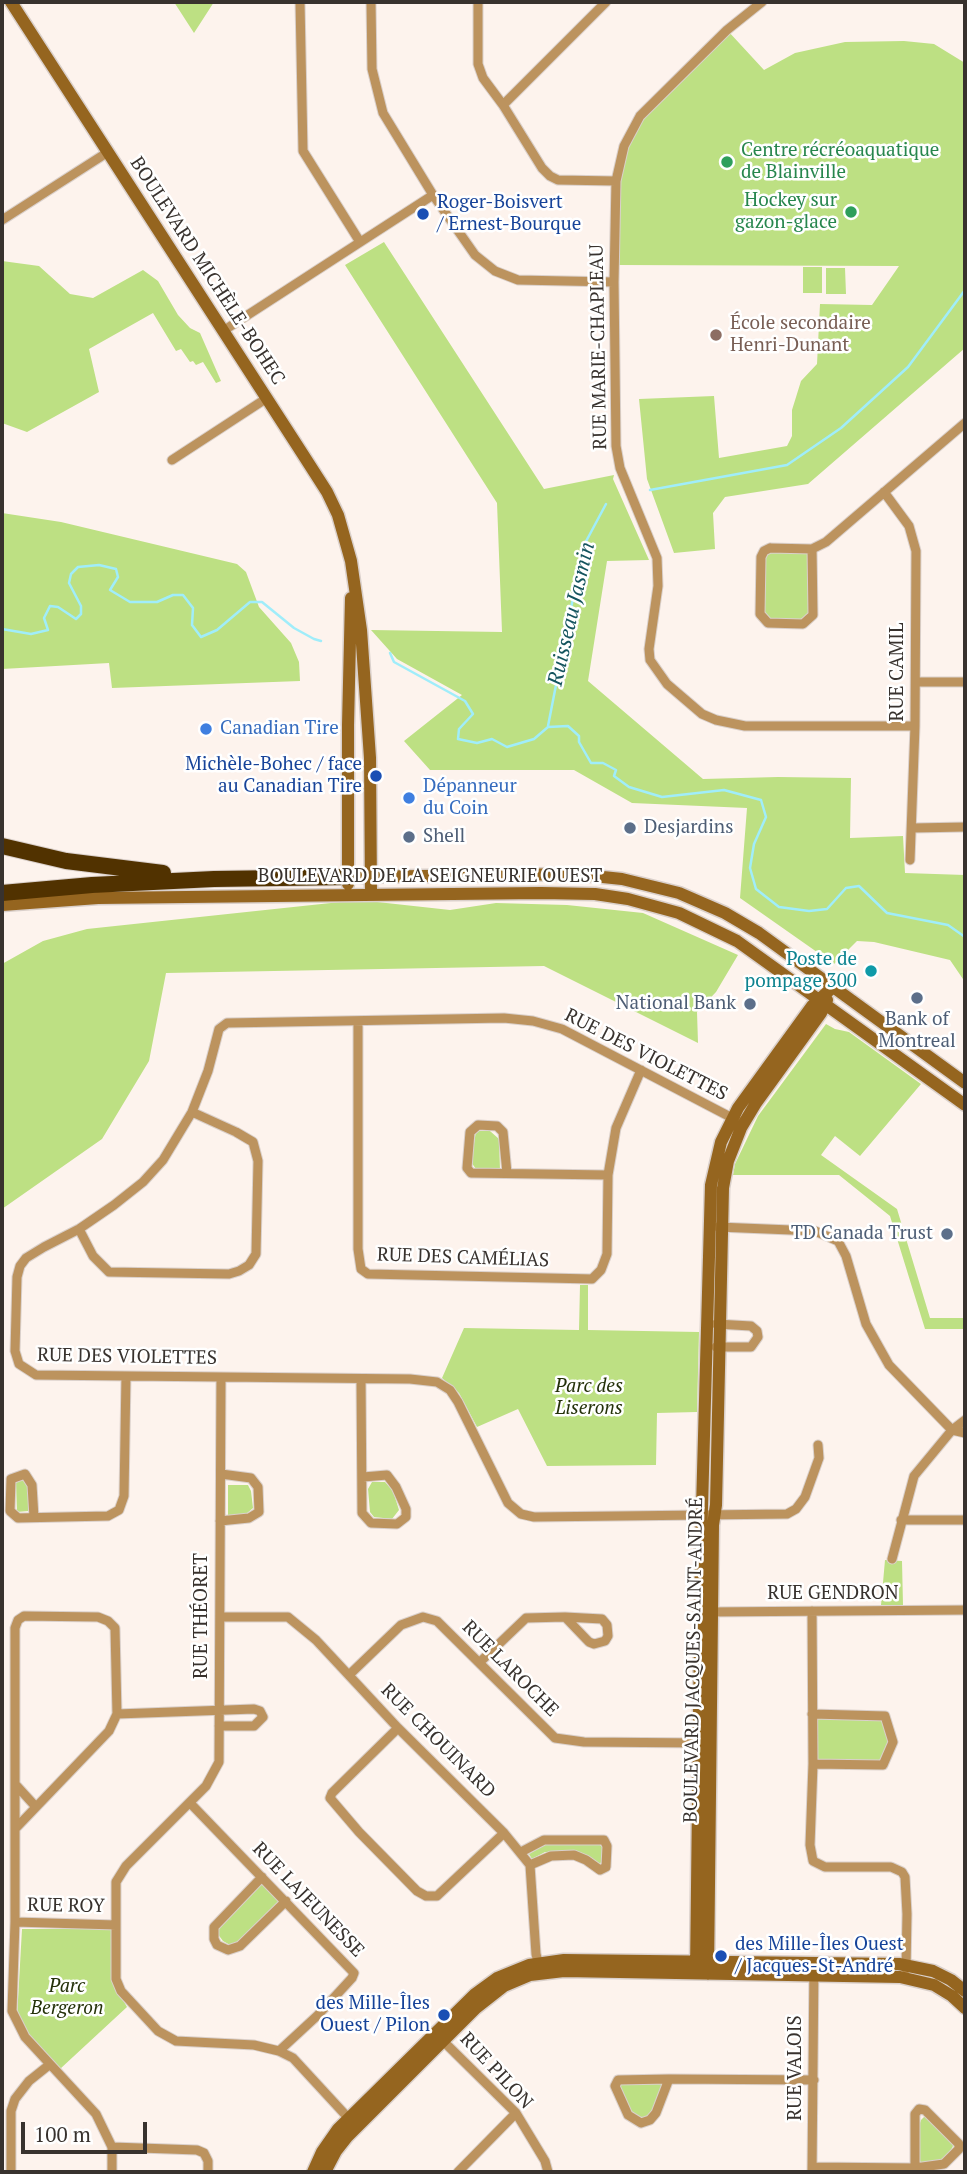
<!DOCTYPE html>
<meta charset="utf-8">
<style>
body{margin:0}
#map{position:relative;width:967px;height:2174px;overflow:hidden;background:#fdf3ed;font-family:"PT Serif",serif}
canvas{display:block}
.frame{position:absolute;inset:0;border:4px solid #38322e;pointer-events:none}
.scale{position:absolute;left:21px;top:2122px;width:126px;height:32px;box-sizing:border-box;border:4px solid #38322e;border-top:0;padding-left:9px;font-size:21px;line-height:24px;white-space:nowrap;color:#38322e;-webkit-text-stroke:5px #fff;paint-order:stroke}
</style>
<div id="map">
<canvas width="967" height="2174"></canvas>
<div class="frame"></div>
<div class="scale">100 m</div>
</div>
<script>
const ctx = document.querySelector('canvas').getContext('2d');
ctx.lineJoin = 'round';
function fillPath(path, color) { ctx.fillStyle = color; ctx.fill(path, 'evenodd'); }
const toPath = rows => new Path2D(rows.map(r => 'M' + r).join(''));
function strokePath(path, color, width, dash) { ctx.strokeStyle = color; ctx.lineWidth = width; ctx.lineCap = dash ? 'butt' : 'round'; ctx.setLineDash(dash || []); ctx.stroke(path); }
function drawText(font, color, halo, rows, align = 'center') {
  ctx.font = font + ' "PT Serif",serif'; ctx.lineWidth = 5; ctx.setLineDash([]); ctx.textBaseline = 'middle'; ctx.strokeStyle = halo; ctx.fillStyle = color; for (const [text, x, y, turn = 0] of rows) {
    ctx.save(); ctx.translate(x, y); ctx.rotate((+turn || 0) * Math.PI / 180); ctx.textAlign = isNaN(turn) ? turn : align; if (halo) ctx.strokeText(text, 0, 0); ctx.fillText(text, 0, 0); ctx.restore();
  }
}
const green = toPath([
 [174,2,214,2,194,33],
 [728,31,764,70,795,53,845,42,904,41,934,44,965,63,965,348,808,484,725,497,713,513,715,549,674,553,647,479,639,399,714,396,719,458,787,446,792,436,792,410,801,381,817,364,820,304,872,305,899,266,617,265,617,181,625,148,638,119],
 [384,242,544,489,614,475,613,479,649,560,607,561,588,681,703,779,778,777,851,778,850,838,903,836,905,873,965,875,965,982,950,960,874,942,857,941,834,964,740,898,747,808,632,803,574,770,430,770,404,741,462,695,397,659,371,630,502,632,497,503,345,265],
 [2,261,39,266,70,294,93,298,143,270,158,281,178,315,190,328,200,333,221,381,216,383,203,362,196,365,193,361,190,362,181,349,176,351,153,313,89,349,99,392,27,432,2,423],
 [803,267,822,267,822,293,803,293],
 [826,268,845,268,846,294,826,294],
 [2,513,61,522,237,564,246,572,259,607,291,643,299,662,300,681,112,688,109,663,2,669],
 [812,549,808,621,763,620,764,551],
 [359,900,450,910,496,903,567,905,643,913,738,955,716,992,697,1012,698,1043,544,966,166,973,149,1061,102,1139,2,1209,2,964,43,941,87,929],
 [826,1024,835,1029,849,1032,921,1084,860,1156,835,1136,821,1155,897,1209,930,1318,965,1318,965,1329,925,1329,890,1216,839,1175,733,1175,735,1164,758,1116],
 [476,1131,490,1131,499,1139,500,1170,476,1169,471,1162],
 [580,1285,588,1285,588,1330,699,1332,697,1412,657,1413,656,1465,547,1466,518,1409,477,1427,459,1393,442,1378,464,1328,579,1330],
 [20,1480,25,1481,28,1486,28,1511,17,1512,16,1483],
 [372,1482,385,1482,393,1491,399,1510,392,1519,374,1517,370,1512,368,1489],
 [228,1485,248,1485,251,1491,253,1508,245,1515,228,1515],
 [885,1560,902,1561,903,1605,881,1605],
 [818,1718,882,1719,889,1742,881,1762,818,1761],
 [546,1844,599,1844,603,1848,603,1861,599,1864,580,1852,545,1852,532,1859,529,1854],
 [262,1883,279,1901,239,1942,230,1945,223,1941,217,1933,219,1928],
 [22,1929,111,1929,111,1979,127,2007,60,2069,29,2038,17,2018],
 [664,2082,653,2113,643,2121,629,2113,618,2088,620,2083],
 [925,2116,952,2142,953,2146,950,2152,938,2162,921,2163,919,2158,919,2126,921,2120]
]);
const stream = toPath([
 [650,490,787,465,841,428,908,367,965,290],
 [2,629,31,634,48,630,44,618,50,606,58,607,76,619,81,614,81,606,69,583,71,574,78,567,99,565,116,569,118,577,110,590,130,602,157,602,173,595,183,595,193,608,192,625,201,637,217,630,250,602,262,602,294,628,314,639,321,641],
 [390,653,394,662,465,701,473,714,459,729,458,739,477,743,492,739,507,747,534,739,548,727,568,726,579,736,579,742,591,763,603,763,616,770,614,776,629,787,662,797,724,790,761,800,766,817,754,844,750,868,756,889,779,907,809,911,827,909,846,888,859,886,887,913,948,925,965,937],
 [548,726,583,547,606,504]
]);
const street = toPath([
 [300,2,303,151,360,242],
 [371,2,372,69,383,113,433,195,475,255,495,271,518,280,614,282],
 [478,2,478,64,483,78,503,105,542,168,550,176,558,180,616,181],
 [762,2,727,30,640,116,624,146,616,181,614,282,616,446,620,468,657,558,658,586,649,649,650,660,667,684,702,714,716,720,745,726,915,726],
 [503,105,606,2],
 [2,220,108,152],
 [223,331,433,195],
 [172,460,267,398],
 [884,492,909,526,916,551,915,726,910,860],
 [770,548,812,549,813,615,803,624,768,623,760,614,761,557,764,551,770,548],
 [812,549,826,542,965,423],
 [916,682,965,682],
 [913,828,965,827],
 [358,1022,358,1249,361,1269,368,1274,592,1279,601,1270,607,1254,608,1175,616,1128,641,1070],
 [738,1121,562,1029,533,1021,504,1018,227,1023,219,1029,208,1071,192,1112,163,1160,143,1182,114,1205,79,1229,44,1247,26,1258,20,1266,17,1277,15,1351,19,1364,36,1375,410,1379,437,1382,450,1390,458,1402,508,1503,521,1514,534,1517,787,1514,796,1509,805,1497,819,1458,818,1445],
 [507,1173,503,1132,497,1126,478,1125,470,1132,467,1168,471,1173,608,1175],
 [718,1227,815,1231,838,1241,846,1256,866,1324,889,1365,952,1430,965,1433],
 [79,1229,93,1256,109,1272,229,1274,239,1271,249,1265,256,1254,258,1161,253,1142,236,1132,192,1112],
 [716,1347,751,1347,758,1337,757,1331,751,1326,716,1324],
 [221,1377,219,1762,206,1786,126,1866,116,1882,116,1979,121,1991,158,2031,176,2041,254,2045,279,2051,293,2058,352,2122],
 [361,1379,362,1513,371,1523,397,1524,406,1517,406,1509,396,1487,387,1475,363,1477],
 [34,1517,32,1485,25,1474,11,1479,10,1511,18,1518,108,1516,119,1510,124,1496,126,1376],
 [901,1520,965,1520],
 [220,1521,249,1518,259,1512,258,1487,251,1478,221,1474],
 [892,1559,914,1476,952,1430,965,1420],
 [812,1611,813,1764,810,1845,813,1861,825,1867,891,1867,902,1872,905,1877,907,1914,906,1969],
 [708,1612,965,1610],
 [220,1617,288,1617,316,1640,398,1728,504,1833,530,1865,536,1954,540,1969],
 [480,1662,526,1618,565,1617,602,1619,607,1625,608,1636,605,1641,594,1644,589,1642,565,1617],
 [349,1675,401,1625,423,1617,437,1621,555,1738,584,1742,703,1743],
 [117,1714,254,1709,260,1711,263,1717,254,1726,219,1726],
 [812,1714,885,1716,893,1742,883,1765,813,1764],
 [398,1728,332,1793,330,1798,359,1832,417,1891,426,1896,437,1896,504,1833],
 [15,1784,36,1807],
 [191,1804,354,1973,352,1978,318,2015,279,2051],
 [15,1829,109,1731,117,1714,115,1628,108,1621,98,1617,24,1616,18,1620,15,1628,15,1922,12,2011,25,2037,96,2114,112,2147,112,2172],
 [521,1852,544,1840,604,1840,607,1846,606,1867,600,1870,586,1860,574,1855,551,1856,530,1865],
 [262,1877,214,1927,214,1939,217,1945,228,1950,240,1946,286,1901],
 [15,1922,116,1925],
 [439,2037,516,2113,545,2161,548,2172],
 [669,2079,656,2113,650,2120,641,2123,628,2115,615,2086,618,2080,669,2079,814,2080],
 [112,2147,197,2150,204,2153,208,2161,208,2172],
 [812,2167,915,2168,944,2164,959,2149,959,2144,925,2110,919,2109,915,2114,915,2168],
 [812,2171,814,1964],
 [11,2172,11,2111,15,2099,29,2081,49,2065],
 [458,2172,516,2113]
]);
const secondary = toPath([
 [11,2,302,453,327,492,338,515,351,561,361,630,370,758,371,895],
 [348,877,574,874,622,879,679,893,725,913,759,933,965,1083],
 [348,884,348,725,351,598],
 [2,905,98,898,541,893,595,894,628,899,679,913,737,941,965,1105],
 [696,1973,701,1543,711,1185,721,1142,738,1108,812,1006,833,987],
 [708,1974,713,1525,716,1505,723,1188,728,1161,741,1128,756,1103,821,1013,827,1000],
 [313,2172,322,2152,338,2129,475,1994,497,1978,529,1965,564,1960,899,1964,933,1971,951,1980,965,1991],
 [325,2172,336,2151,347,2137,476,2008,504,1986,530,1975,564,1971,900,1977,934,1985,952,1996,965,2008]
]);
const highway = toPath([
 [2,846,66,861,163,873],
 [2,893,92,885,214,879,348,877]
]);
const markers = [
 [727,162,7,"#2e9e5b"],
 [851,212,7,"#2e9e5b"],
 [423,214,7,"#1a4fb4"],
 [716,335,7,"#8d6e63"],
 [206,729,7,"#3f7fe0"],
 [376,776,7,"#1a4fb4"],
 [409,798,7,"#3f7fe0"],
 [630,828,7,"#5c6f8a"],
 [409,837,7,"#5c6f8a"],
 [871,971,7,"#0f9aa8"],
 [917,998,7,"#5c6f8a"],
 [750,1004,7,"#5c6f8a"],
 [947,1234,7,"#5c6f8a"],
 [721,1956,7,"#1a4fb4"],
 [444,2015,7,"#1a4fb4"]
];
const leisureNames = [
 ["Centre récréoaquatique",741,151],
 ["de Blainville",741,173],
 ["Hockey sur",837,201,"right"],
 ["gazon-glace",837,223,"right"]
];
const transitNames = [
 ["Roger-Boisvert",437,203],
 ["/ Ernest-Bourque",437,225],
 ["Michèle-Bohec / face",362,765,"right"],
 ["au Canadian Tire",362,787,"right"],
 ["des Mille-Îles Ouest",735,1945],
 ["/ Jacques-St-André",735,1967],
 ["des Mille-Îles",430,2004,"right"],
 ["Ouest / Pilon",430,2026,"right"]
];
const streetNames = [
 ["BOULEVARD MICHÈLE-BOHEC",207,271,57],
 ["RUE MARIE-CHAPLEAU",599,347,-91],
 ["RUE CAMIL",898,672,-90],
 ["BOULEVARD DE LA SEIGNEURIE OUEST",430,877],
 ["RUE DES VIOLETTES",646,1055,27],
 ["RUE DES CAMÉLIAS",463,1258,2],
 ["RUE DES VIOLETTES",127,1357,1],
 ["RUE GENDRON",833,1594],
 ["RUE THÉORET",202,1616,-90],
 ["BOULEVARD JACQUES-SAINT-ANDRÉ",694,1660,-89],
 ["RUE LAROCHE",510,1669,45],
 ["RUE CHOUINARD",438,1741,45],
 ["RUE LAJEUNESSE",308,1900,46],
 ["RUE ROY",66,1906,1],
 ["RUE VALOIS",796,2068,-90],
 ["RUE PILON",496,2071,47]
];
const educationNames = [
 ["École secondaire",730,324],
 ["Henri-Dunant",730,346]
];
const shopNames = [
 ["Canadian Tire",220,729],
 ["Dépanneur",423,787],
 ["du Coin",423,809]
];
const serviceNames = [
 ["Desjardins",644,828],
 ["Shell",423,837],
 ["National Bank",736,1004,"right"],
 ["Bank of",917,1020,"center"],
 ["Montreal",917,1042,"center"],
 ["TD Canada Trust",933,1234,"right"]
];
const cultureNames = [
 ["Poste de",857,960],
 ["pompage 300",857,982]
];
const parkNames = [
 ["Parc des",589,1387],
 ["Liserons",589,1409],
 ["Parc",67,1987],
 ["Bergeron",67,2009]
];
const waterNames = [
 ["Ruisseau Jasmin",572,614,-77]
];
fillPath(green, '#bde083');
strokePath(stream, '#a0edfa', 2.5);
strokePath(street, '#dad0cb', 11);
strokePath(secondary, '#dad0cb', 15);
strokePath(highway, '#dad0cb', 18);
strokePath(street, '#bc935e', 9);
strokePath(secondary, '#95651f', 12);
strokePath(highway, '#513200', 16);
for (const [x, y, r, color] of markers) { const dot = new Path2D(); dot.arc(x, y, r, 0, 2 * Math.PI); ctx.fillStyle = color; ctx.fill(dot); strokePath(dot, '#fff', 2.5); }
drawText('19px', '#27864d', '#fff', leisureNames, 'left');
drawText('19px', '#164399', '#fff', transitNames, 'left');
drawText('19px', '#38322e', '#fff', streetNames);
drawText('19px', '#785e54', '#fff', educationNames, 'left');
drawText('19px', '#366cbe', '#fff', shopNames, 'left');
drawText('19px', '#4e5e75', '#fff', serviceNames, 'left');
drawText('19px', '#0d838f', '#fff', cultureNames, 'right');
drawText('italic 19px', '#243109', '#fff', parkNames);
drawText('italic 21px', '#14545e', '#fff', waterNames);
</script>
